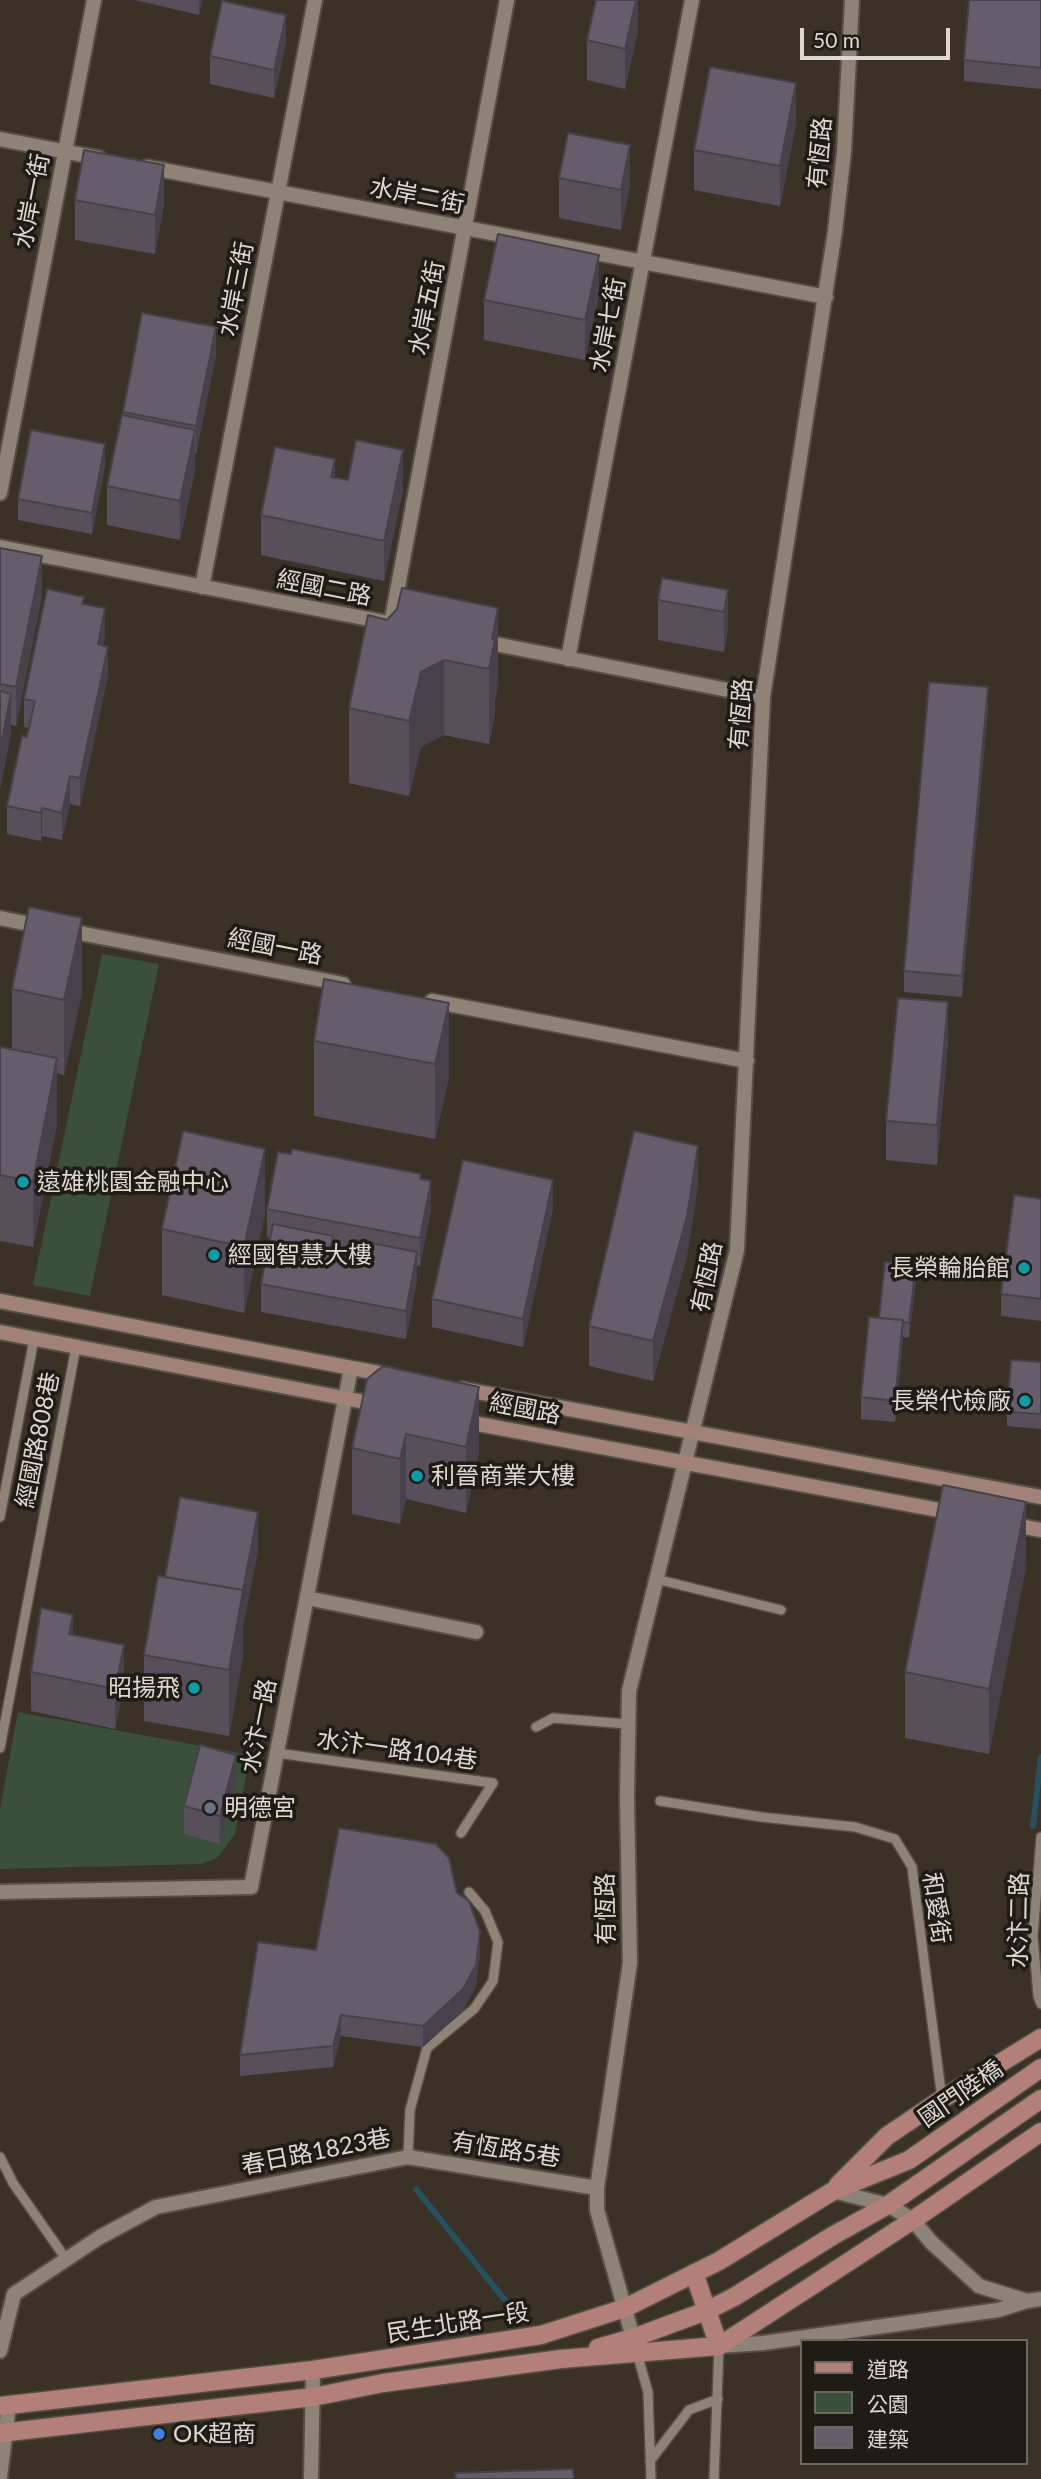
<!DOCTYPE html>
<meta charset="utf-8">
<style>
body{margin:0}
#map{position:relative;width:1041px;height:2479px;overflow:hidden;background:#3b3227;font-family:Lato,"Noto Sans TC",sans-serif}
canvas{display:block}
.legend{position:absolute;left:800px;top:2339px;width:228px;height:126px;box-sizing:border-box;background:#1f1b16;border:2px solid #6b6761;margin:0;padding:9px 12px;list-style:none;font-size:21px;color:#ded8d1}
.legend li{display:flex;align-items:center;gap:14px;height:35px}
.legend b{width:35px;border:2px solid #6b6761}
.scale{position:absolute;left:800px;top:28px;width:150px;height:32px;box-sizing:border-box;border:4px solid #ded8d1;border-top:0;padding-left:9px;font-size:21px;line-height:24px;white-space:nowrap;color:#ded8d1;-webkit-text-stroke:5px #1f1b16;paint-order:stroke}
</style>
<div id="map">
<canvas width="1041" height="2479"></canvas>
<ul class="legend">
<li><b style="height:9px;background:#b38079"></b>道路</li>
<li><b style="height:19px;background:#3a4f3c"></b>公園</li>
<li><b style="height:19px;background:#655d6a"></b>建築</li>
</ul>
<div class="scale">50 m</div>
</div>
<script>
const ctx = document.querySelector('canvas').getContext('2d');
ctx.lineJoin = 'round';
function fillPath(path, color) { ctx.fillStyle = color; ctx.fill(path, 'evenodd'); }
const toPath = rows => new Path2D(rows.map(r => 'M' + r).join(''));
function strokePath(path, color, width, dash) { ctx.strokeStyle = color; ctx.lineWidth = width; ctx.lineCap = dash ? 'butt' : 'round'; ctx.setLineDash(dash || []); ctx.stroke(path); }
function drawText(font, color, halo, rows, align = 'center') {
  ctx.font = font + ' Lato,"Noto Sans TC",sans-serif'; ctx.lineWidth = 7; ctx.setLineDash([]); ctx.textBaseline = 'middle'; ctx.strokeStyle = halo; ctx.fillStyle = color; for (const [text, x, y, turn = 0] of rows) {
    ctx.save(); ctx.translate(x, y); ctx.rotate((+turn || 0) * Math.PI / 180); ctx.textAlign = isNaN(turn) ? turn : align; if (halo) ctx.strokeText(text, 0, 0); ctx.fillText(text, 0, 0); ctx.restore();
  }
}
const green = toPath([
 [102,954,159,964,90,1296,33,1285],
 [18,1712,250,1755,235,1834,217,1858,201,1864,0,1869,0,1809]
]);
const stream = toPath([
 [1033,1826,1041,1757],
 [416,2189,508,2304]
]);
const lane = toPath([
 [0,1517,34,1339],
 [656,1579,781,1610],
 [536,1727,553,1718,627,1724],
 [0,1748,76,1347],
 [277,1753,493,1783,461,1833],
 [660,1801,761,1817,855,1827,895,1839,912,1867,942,2099],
 [1041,1837,1033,1936,1038,1996,1041,2004],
 [0,2157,13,2183,66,2259],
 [408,2157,410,2110,427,2048,474,2009,493,1981,498,1942,485,1911,469,1892],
 [637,2353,648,2392,651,2479],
 [650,2461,689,2410,718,2399],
 [714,2479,719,2346]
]);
const street = toPath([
 [0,139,99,158],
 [147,167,826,297],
 [0,493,94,0],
 [0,547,384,622],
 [202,587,315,0],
 [391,624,507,0],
 [480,641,763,697],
 [568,659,692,0],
 [0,918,44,927],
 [64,930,343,984],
 [432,1001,747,1061],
 [307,1598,476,1632],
 [0,1892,251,1887,351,1368],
 [833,2191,888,2205,913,2220,931,2242,979,2286,1027,2301],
 [635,2345,597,2210,597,2188,630,1963,627,1796,629,1691,737,1250,763,697,835,231,844,152,852,0],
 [719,2346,763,2343,998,2310,1027,2301,1041,2299],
 [0,2351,14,2294,100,2237,156,2207,408,2157,597,2188],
 [0,2477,9,2405],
 [311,2479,313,2370]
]);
const secondary = toPath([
 [0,1301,394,1376],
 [0,1332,380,1405],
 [462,1389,1041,1497],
 [462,1421,955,1513],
 [1009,1524,1041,1530]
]);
const primary = toPath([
 [838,2185,887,2136,942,2099,1041,2038],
 [694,2273,719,2346],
 [598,2348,633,2338,706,2311,734,2297,834,2235,888,2205,1041,2099],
 [0,2406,313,2370,541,2335,625,2308,719,2261,833,2191,909,2160,1041,2068],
 [0,2433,313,2397,383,2383,561,2359,719,2346,913,2220,1041,2132]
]);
const wall = toPath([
 [135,0,202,0,199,15],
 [638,0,638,31,625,89,587,80,587,40],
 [1041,0,1041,89,964,81,964,60],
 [286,42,274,98,210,84,210,56],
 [796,123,780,206,694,190,694,150],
 [559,178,630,185,621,230,559,218],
 [75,200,164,204,155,254,75,240],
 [599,295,585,360,484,340,484,300],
 [216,355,196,454,195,454,195,470,180,540,107,525,107,486,123,412],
 [105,465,92,534,18,520,18,499],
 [335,478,403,489,384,581,261,555,261,515],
 [0,548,42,596,16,726,11,725,11,733,0,789],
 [728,590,728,629,724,652,658,640,658,600],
 [84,604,105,636,103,646,108,675,80,806,70,804,62,840,42,836,41,841,7,834,7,806,29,728,24,727,24,699],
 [498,608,498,683,495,701,495,714,489,744,444,735,421,747,409,796,349,783,349,708,387,620],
 [988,708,962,997,904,992,904,971],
 [12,989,82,993,64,1075,57,1073,57,1124,33,1247,0,1241,0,1047,12,1050],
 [449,1003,449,1077,435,1139,314,1116,314,1041],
 [948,1042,937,1165,886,1160,886,1121],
 [421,1179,431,1209,420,1266,417,1265,417,1279,406,1339,261,1312,261,1284,270,1238,267,1237,267,1209],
 [333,1249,353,1253,352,1259,333,1255],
 [698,1185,687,1256,653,1381,589,1366,589,1326],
 [1041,1199,1041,1321,1001,1316,1001,1294],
 [553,1208,523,1347,432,1327,432,1299],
 [265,1214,244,1313,162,1295,162,1229],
 [916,1280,909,1338,903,1337,895,1422,861,1419,861,1397,879,1318],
 [1041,1362,1041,1429,1007,1426,1007,1412],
 [367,1379,479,1453,466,1513,406,1499,400,1524,352,1514,352,1448],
 [258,1551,243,1626,243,1656,229,1736,144,1721,144,1655,165,1577],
 [1026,1567,989,1754,905,1738,905,1672],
 [73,1635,124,1685,115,1729,31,1711,31,1672],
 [236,1783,220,1844,184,1834,184,1806],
 [457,1893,480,1953,476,1986,463,2011,423,2047,341,2036,333,2067,240,2076,240,2055,316,1950]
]);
const shadedWall = toPath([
 [199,0,202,0,199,15],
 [636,0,638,0,638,31,625,89,625,49],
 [286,15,286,42,274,98,274,70],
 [796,83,796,123,780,206,780,166],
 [630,145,630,185,621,230,621,190],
 [164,165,164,204,155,254,155,215],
 [599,255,599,295,585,360,585,320],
 [216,327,216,355,196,454,196,426],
 [195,430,195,470,180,540,180,501],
 [105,444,105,465,92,534,92,513],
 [403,450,403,489,384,581,384,541],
 [335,459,335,499,331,477],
 [42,556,42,596,16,726,16,687],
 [728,590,728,629,724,652,724,612],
 [105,608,105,636,98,672,98,644],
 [498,608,498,683,495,701,495,714,489,744,489,669,492,639],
 [108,647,108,675,80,806,80,778],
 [444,660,444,735,421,747,409,796,409,721,421,672],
 [988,687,988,708,962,997,962,976],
 [11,694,11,733,0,789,0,749],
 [70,776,70,804,62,840,62,813],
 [42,808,42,836,41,841,41,813],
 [82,918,82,993,64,1075,64,1000],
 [948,1002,948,1042,937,1165,937,1125],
 [449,1003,449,1077,435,1139,435,1064],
 [57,1058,57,1124,33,1247,33,1182],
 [698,1146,698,1185,687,1256,653,1381,653,1341],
 [265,1149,265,1214,244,1313,244,1247],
 [553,1180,553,1208,523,1347,523,1319],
 [431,1181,431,1209,420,1266,420,1238],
 [333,1236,333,1263,329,1255],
 [417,1252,417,1279,406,1339,406,1311],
 [916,1265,916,1280,909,1338,909,1323],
 [903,1320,903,1342,895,1422,895,1401],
 [479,1387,479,1453,466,1513,466,1447],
 [406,1434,406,1499,400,1524,400,1459],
 [1026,1502,1026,1567,989,1754,989,1689],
 [258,1512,258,1551,243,1626,243,1656,229,1736,229,1670,241,1598],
 [73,1615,73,1654,69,1634],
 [124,1645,124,1685,115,1729,115,1689],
 [236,1755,236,1783,220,1844,220,1816],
 [480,1932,480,1953,476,1986,463,2011,423,2047,423,2026],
 [341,2015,341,2036,333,2067,333,2046]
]);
const building = toPath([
 [596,0,636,0,625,49,587,40,596,0],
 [969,0,1041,0,1041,68,964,60,969,0],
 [222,1,286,15,274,70,210,56,222,1],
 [710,67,796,83,780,166,694,150,710,67],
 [568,133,630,145,621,190,559,178,568,133],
 [84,150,164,165,155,215,75,200,84,150],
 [498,234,599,255,585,320,484,300,498,234],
 [142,313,216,327,196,426,123,412,142,313],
 [122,415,195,430,180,501,107,486,122,415],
 [31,430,105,444,92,513,18,499,31,430],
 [356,440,403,450,384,541,261,515,275,447,335,459,331,477,348,480,356,440],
 [0,548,42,556,16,687,0,684,0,548],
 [662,578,728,590,724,612,658,600,662,578],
 [402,588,498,608,492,639,495,639,489,669,444,660,421,672,409,721,349,708,368,615,387,620,397,609,402,588],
 [47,589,84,597,82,604,105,608,98,644,108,647,80,778,70,776,62,813,42,808,41,813,7,806,22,736,27,737,35,701,24,699,47,589],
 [929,682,988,687,962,976,904,971,929,682],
 [0,691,11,694,0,749,0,691],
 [29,907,82,918,64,1000,12,989,29,907],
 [324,979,449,1003,435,1064,314,1041,324,979],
 [898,998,948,1002,937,1125,886,1121,898,998],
 [0,1047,57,1058,33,1182,0,1175,0,1047],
 [183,1131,265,1149,244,1247,162,1229,183,1131],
 [634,1131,698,1146,687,1216,653,1341,589,1326,634,1131],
 [292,1149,421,1174,420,1179,431,1181,420,1238,267,1209,278,1152,291,1154,292,1149],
 [463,1160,553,1180,523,1319,432,1299,463,1160],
 [1014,1195,1041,1199,1041,1299,1001,1294,1014,1195],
 [273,1224,333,1236,329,1255,352,1259,356,1240,417,1252,406,1311,261,1284,273,1224],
 [885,1262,916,1265,909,1323,903,1322,903,1320,879,1318,885,1262],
 [869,1317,903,1320,895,1401,861,1397,869,1317],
 [1011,1360,1041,1362,1041,1414,1007,1412,1011,1360],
 [383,1366,479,1387,466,1447,406,1434,400,1459,352,1448,367,1379,383,1366],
 [943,1485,1026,1502,989,1689,905,1672,943,1485],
 [180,1497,258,1512,243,1590,165,1577,180,1497],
 [158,1576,243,1590,229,1670,144,1655,158,1576],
 [41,1608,73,1615,69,1634,124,1645,115,1689,31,1672,41,1608],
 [200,1745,236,1755,220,1816,184,1806,200,1745],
 [339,1828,436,1844,449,1858,457,1893,469,1901,480,1932,476,1965,463,1989,423,2026,341,2015,333,2046,240,2055,258,1942,316,1950,339,1828],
 [573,2469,574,2479,456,2479,455,2473,573,2469]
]);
const markers = [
 [23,1182,7,"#0f9aa8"],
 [214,1255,7,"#0f9aa8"],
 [1024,1268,7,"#0f9aa8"],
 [1025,1401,7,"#0f9aa8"],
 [417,1476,7,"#0f9aa8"],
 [194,1688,7,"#0f9aa8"],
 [210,1808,7,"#6b7280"],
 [159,2434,7,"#3f7fe0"]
];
const streetNames = [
 ["有恆路",820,153,-85],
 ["水岸二街",417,196,11],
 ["水岸一街",32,201,-79],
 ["水岸三街",236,289,-79],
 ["水岸五街",427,308,-79],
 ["水岸七街",608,325,-79],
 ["經國二路",324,588,11],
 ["有恆路",741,714,-86],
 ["經國一路",275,947,11],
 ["有恆路",707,1277,-79],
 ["經國路",525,1409,11],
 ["經國路808巷",38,1440,-79],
 ["水汴一路",259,1726,-79],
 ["水汴一路104巷",397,1750,8],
 ["和愛街",936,1908,82],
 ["有恆路",606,1909,-91],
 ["水汴二路",1019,1920,-89],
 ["國門陸橋",961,2094,-35],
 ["有恆路5巷",506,2150,9],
 ["春日路1823巷",316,2152,-11],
 ["民生北路一段",458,2323,-9]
];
const poiNames = [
 ["遠雄桃園金融中心",37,1182],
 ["經國智慧大樓",228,1255],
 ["長榮輪胎館",1010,1268,"right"],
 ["長榮代檢廠",1011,1401,"right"],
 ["利晉商業大樓",431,1476],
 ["昭揚飛",180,1688,"right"],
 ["明德宮",224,1808],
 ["OK超商",173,2434]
];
fillPath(green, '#3a4f3c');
strokePath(stream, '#27515f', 6);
strokePath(lane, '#574f46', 12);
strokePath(street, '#574f46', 18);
strokePath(secondary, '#574f46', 18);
strokePath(primary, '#574f46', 21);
strokePath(lane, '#8d8477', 9);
strokePath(street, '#8d8477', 14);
strokePath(secondary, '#a08278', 14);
strokePath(primary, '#b38079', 18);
fillPath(wall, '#57505b');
fillPath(shadedWall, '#47414a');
fillPath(building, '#655d6a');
strokePath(building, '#47414a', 2);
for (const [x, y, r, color] of markers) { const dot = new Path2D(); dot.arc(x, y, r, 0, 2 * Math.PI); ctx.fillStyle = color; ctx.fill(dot); strokePath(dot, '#1f1b16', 2.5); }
drawText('24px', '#ded8d1', '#1f1b16', streetNames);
drawText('24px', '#ded8d1', '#1f1b16', poiNames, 'left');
</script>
